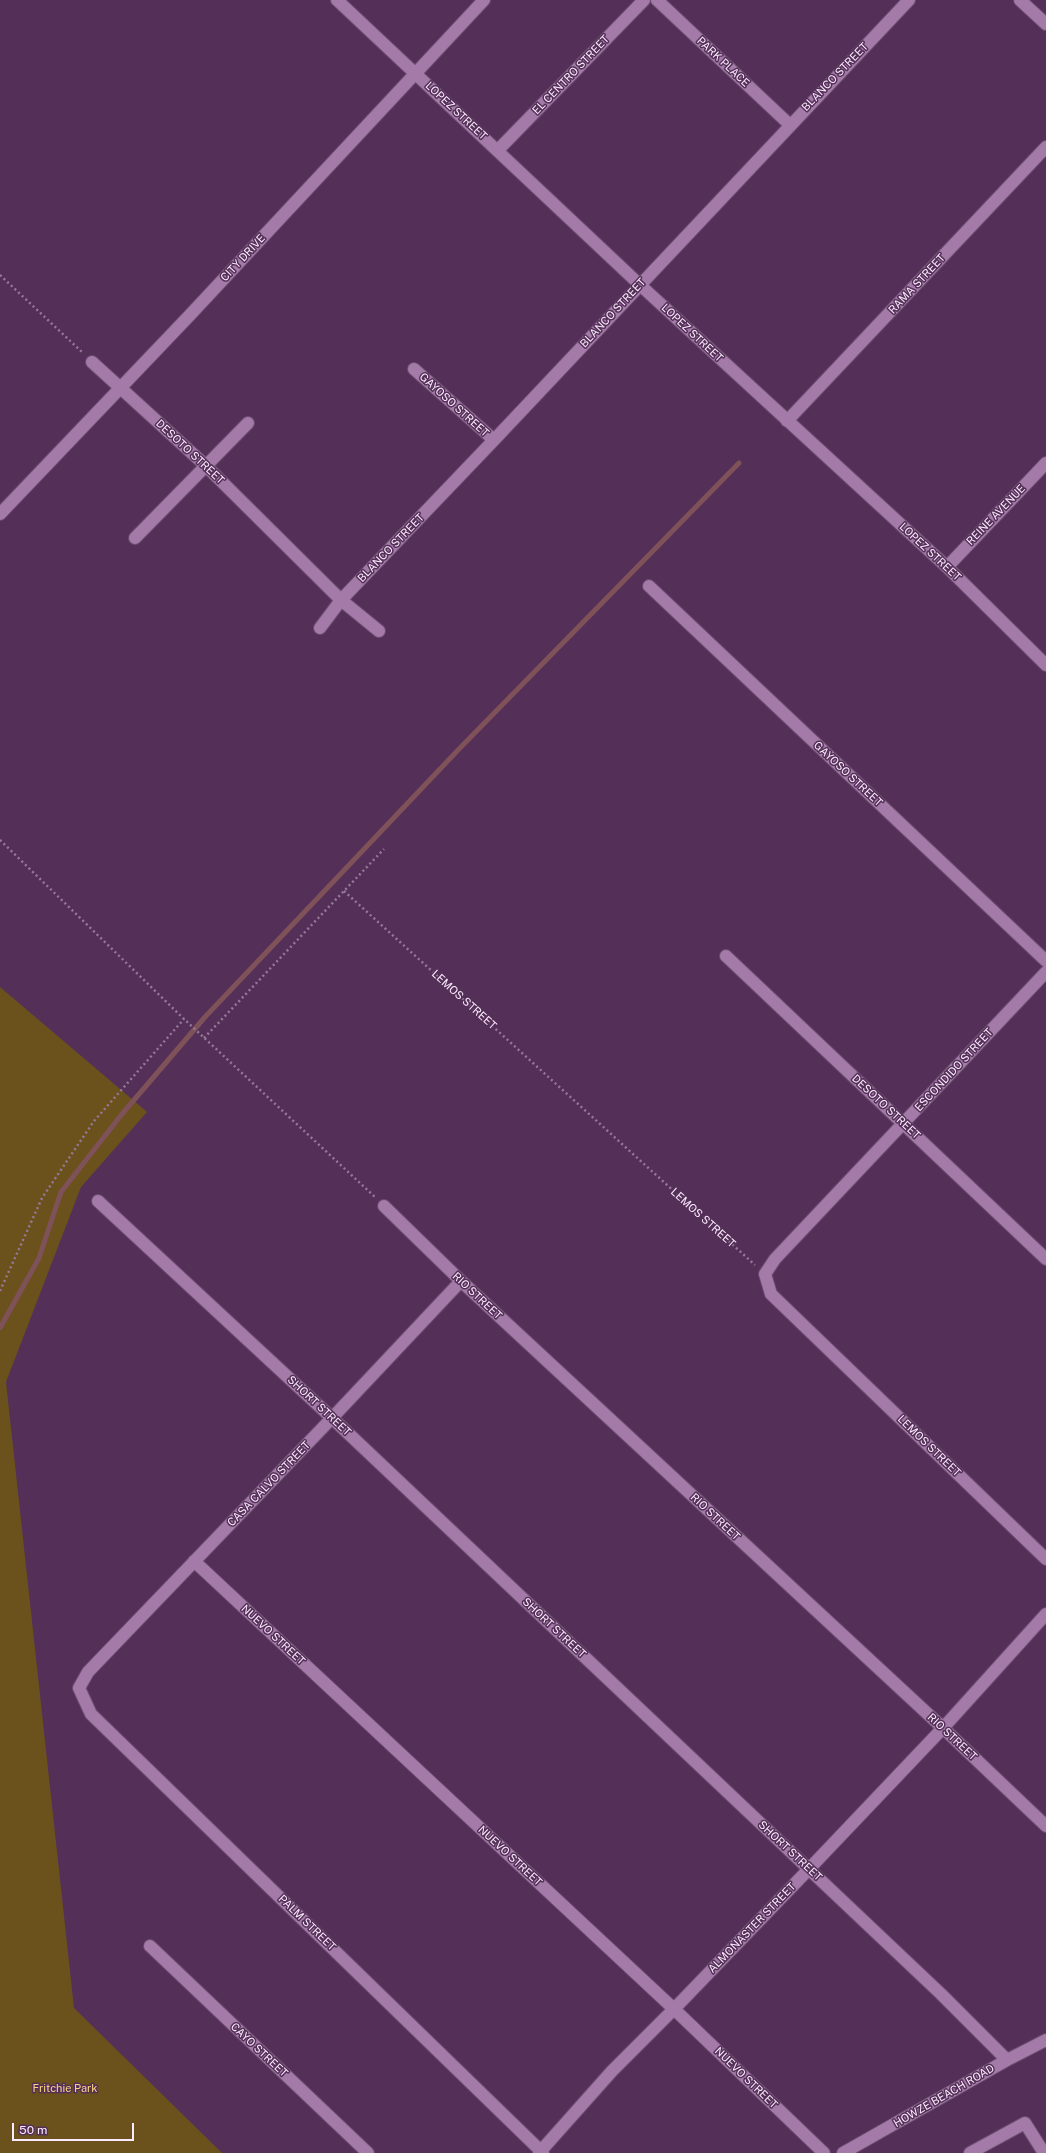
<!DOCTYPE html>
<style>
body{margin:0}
#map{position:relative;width:1046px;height:2153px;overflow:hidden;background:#543058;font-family:"Public Sans",sans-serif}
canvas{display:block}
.scale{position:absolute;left:12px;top:2123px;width:122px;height:18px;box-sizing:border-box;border:2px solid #fceafe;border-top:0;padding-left:5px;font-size:12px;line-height:14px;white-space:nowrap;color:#fceafe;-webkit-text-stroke:3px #543058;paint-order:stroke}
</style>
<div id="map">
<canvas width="1046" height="2153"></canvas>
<div class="scale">50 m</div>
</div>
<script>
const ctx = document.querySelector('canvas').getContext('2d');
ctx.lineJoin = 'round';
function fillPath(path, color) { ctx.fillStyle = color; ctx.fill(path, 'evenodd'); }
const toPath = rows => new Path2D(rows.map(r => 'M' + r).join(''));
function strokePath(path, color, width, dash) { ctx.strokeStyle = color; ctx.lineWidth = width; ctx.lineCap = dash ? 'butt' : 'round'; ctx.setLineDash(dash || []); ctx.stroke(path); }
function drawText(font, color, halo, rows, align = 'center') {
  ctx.font = font + ' "Public Sans",sans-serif'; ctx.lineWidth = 3; ctx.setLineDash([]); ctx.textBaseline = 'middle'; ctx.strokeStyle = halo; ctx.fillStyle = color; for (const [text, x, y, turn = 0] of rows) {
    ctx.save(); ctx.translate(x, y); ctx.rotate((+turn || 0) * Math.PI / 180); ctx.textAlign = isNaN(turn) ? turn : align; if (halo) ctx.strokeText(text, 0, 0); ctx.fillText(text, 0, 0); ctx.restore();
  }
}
const green = toPath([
 [0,987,147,1112,81,1187,6,1382,74,2008,222,2153,0,2153]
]);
const stream = toPath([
 [0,1328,39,1258,61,1192,122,1114,205,1017,459,749,739,463]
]);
const path = toPath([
 [0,275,83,353],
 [0,840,184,1019,375,1197],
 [344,891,755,1265],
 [204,1038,384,849],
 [0,1291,42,1198,94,1121,184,1019]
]);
const minor = toPath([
 [337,0,639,284,947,567,1046,665],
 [657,0,790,125],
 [1020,0,1046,24],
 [498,150,644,0],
 [92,362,205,465,341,600,379,631],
 [414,369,494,440],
 [787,421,1046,147],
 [0,514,189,316,484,0],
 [135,538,248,423],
 [947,567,1046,463],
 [649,586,1046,961],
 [320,628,341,600,494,440,909,0],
 [726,956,1046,1259],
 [1046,972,775,1259,765,1274,771,1294,1046,1559],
 [98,1201,332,1418,941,1994,1007,2060],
 [384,1206,461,1281,943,1728,1046,1826],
 [461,1281,332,1418,88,1672,79,1688,91,1714,543,2153],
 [194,1561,674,2009,824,2153],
 [150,1946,368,2153],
 [539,2153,612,2071,674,2009,809,1869,943,1728,1046,1614],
 [843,2153,1007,2060,1046,2040],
 [970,2153,1025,2123,1044,2153]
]);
const streetNames = [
 ["PARK PLACE",723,62,43],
 ["EL CENTRO STREET",571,75,-46],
 ["BLANCO STREET",835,77,-46],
 ["LOPEZ STREET",456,111,43],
 ["CITY DRIVE",243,258,-47],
 ["RAMA STREET",917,284,-47],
 ["BLANCO STREET",613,313,-47],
 ["LOPEZ STREET",692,333,43],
 ["GAYOSO STREET",454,405,42],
 ["DESOTO STREET",190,452,43],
 ["REINE AVENUE",996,515,-46],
 ["BLANCO STREET",391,548,-46],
 ["LOPEZ STREET",930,552,43],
 ["GAYOSO STREET",848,774,43],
 ["LEMOS STREET",464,1000,42],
 ["ESCONDIDO STREET",954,1070,-47],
 ["DESOTO STREET",886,1107,43],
 ["LEMOS STREET",703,1218,42],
 ["RIO STREET",477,1296,43],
 ["SHORT STREET",319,1406,43],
 ["LEMOS STREET",929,1446,44],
 ["CASA CALVO STREET",269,1484,-46],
 ["RIO STREET",715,1517,43],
 ["SHORT STREET",554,1628,43],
 ["NUEVO STREET",273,1635,43],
 ["RIO STREET",952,1737,43],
 ["SHORT STREET",790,1851,43],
 ["NUEVO STREET",510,1856,43],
 ["PALM STREET",307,1923,44],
 ["ALMONASTER STREET",752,1928,-46],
 ["CAYO STREET",259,2050,43],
 ["NUEVO STREET",746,2078,44],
 ["HOWZE BEACH ROAD",944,2096,-30]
];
const parkNames = [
 ["Fritchie Park",65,2089]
];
fillPath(green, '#6b521d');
strokePath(stream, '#7f5158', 5);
strokePath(minor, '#6c4d6f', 14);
strokePath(path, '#967999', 2.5, [2, 3]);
strokePath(minor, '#a47ba8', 12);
drawText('11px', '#fceafe', '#543058', streetNames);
drawText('11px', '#fcd587', '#543058', parkNames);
</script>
